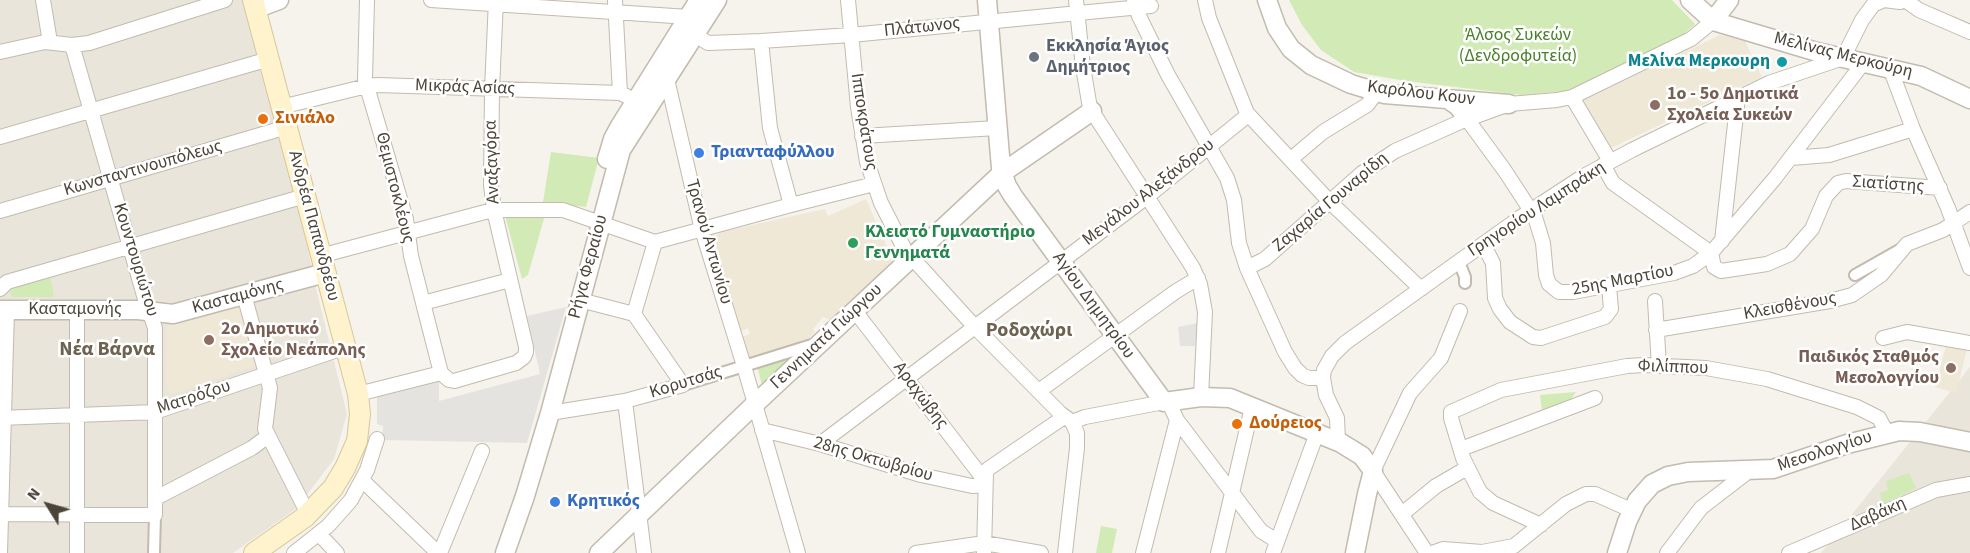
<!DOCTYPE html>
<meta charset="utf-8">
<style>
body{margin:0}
#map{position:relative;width:1970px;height:553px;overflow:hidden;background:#f6f3ec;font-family:"Source Sans 3",sans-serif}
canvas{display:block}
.north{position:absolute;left:18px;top:475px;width:60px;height:60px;-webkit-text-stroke:4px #fff;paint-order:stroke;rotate:307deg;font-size:16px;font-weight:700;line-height:24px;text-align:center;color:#4b4439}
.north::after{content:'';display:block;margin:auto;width:21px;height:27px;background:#4b4439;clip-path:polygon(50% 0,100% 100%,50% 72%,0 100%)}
</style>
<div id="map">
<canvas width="1970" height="553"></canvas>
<div class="north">N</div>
</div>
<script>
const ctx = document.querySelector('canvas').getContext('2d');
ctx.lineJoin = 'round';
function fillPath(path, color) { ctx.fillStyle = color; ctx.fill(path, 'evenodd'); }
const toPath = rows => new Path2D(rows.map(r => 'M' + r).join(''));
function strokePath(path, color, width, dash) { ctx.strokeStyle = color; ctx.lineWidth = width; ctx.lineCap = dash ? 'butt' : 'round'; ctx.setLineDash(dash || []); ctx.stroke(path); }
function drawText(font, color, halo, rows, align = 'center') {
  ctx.font = font + ' "Source Sans 3",sans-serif'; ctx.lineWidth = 5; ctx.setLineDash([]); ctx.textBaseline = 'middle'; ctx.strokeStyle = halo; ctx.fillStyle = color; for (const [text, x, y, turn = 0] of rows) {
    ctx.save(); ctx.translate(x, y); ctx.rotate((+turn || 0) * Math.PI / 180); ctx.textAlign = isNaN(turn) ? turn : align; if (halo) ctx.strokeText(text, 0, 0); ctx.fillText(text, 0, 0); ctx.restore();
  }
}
const residential = toPath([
 [0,0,242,0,297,194,315,284,347,414,334,459,297,508,233,553,0,553],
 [1970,367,1970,553,1821,553]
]);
const education = toPath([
 [1720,35,1745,41,1762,77,1611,148,1582,101],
 [866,199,890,254,891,263,831,320,823,317,813,329,815,332,808,339,748,359,741,337,750,334,748,328,739,332,711,234,717,235,720,232,825,209,828,216],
 [241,306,258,365,170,395,165,381,167,326],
 [1946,346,1967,349,1956,393,1935,387]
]);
const green = toPath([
 [1289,0,1672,0,1695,24,1679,38,1569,91,1522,95,1406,81,1354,72,1321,50,1302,25],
 [551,152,599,158,586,207,543,202],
 [545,215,528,275,522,279,505,216],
 [50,276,54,297,12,297,10,292,12,288],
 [794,355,762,385,757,366],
 [1576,392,1565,408,1542,412,1540,395],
 [1909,473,1916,488,1883,504,1880,493,1888,490,1886,481],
 [1101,526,1117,529,1112,553,1096,553]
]);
const parking = toPath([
 [566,307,527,443,382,440,383,426,377,424,377,395,439,380,439,401,540,374,527,316],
 [1198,323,1195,346,1180,346,1178,327]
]);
const pedestrian = toPath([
 [1459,262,1465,277,1465,283],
 [1855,275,1901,249],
 [683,385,815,344],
 [154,553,155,515]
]);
const minor = toPath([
 [43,0,50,42],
 [367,0,365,80,406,219,411,256,441,373],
 [431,0,689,17],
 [615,0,620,93],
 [848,0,858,107,867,162,881,203,905,250,975,327,1060,413,1072,422,1077,433,1077,448,1065,553],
 [1076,0,1083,67,1090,108,1193,268,1200,284,1205,312,1201,397],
 [1205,0,1209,18,1247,113,1330,202,1421,289],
 [1905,0,1919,10,1970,32],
 [1134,2,1139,16,1168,75,1227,178,1234,200,1239,243,1247,268,1285,352,1295,368,1302,375,1309,378,1323,378],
 [695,35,708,43,761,41,851,35,1151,6],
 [761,41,770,128,791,205],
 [0,52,45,42,72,45,89,43,225,0],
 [1890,68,1913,129,1948,208,1970,268],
 [667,79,702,230,744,366,798,553],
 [1572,97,1610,161],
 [281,107,367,86,378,85,620,93,643,104],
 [1467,119,1505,171,1535,217,1543,243,1546,275,1549,284,1559,292,1573,292,1674,273,1693,266,1711,253,1775,178,1864,62],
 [862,136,997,128],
 [0,137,269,59],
 [1791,158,1829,155,1913,129],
 [1291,159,1323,132,1367,105,1377,92],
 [1603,165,1613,183,1711,253,1714,267,1721,271,1767,264,1790,254,1812,229,1826,196,1838,183,1846,181,1940,188],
 [0,211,287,127],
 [1722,241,1738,97],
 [1483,244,1493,263,1495,298,1500,309,1510,322,1533,337,1541,338,1605,317,1611,309,1609,286],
 [320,256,485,212,503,210,563,210,655,242],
 [1247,268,1265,259,1362,173,1395,151,1460,122,1509,104,1557,100,1572,97,1691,39,1713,21],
 [0,289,7,282,305,196],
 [244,295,270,388,265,429,308,514],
 [580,300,634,314],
 [1655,301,1659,366],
 [423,303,510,280],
 [77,310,77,553],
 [855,311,985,481],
 [1656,330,1830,301,1852,295,1881,275,1907,244,1943,230,1970,212],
 [1883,338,1907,332,1970,343],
 [441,373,449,380,454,381,516,363,524,357,526,352,526,347,494,210,491,185,492,89,496,0],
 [1039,391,1175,292,1198,278],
 [358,394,441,373],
 [625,401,644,553],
 [1168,401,1177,420,1261,531,1277,541],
 [550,413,625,401,683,385,634,314,655,242,791,205,874,184],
 [0,418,155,412,346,347],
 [1072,422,1085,417,1164,402],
 [762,430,820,444,921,475,972,486,985,485],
 [1338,442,1337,418,1326,395,1323,378,1324,370,1332,356,1345,343,1521,217,1582,177,1632,150,1769,83,1843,58,1862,20,1873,5,1884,0,1900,2,1905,0],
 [820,444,1148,196,1248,115],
 [1461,449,1595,398],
 [362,480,438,553],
 [156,498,252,448,268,436],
 [0,514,155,515,155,328,145,299,72,45],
 [1402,514,1436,486,1467,468],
 [1541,525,1493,503,1480,492,1463,458,1451,418,1451,412,1501,390,1627,366,1644,365,1706,368,1767,379,1857,407,1879,418,1887,433],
 [319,534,337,553],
 [0,553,7,310],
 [294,553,328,526,351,500,367,470,377,439],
 [440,553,482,451],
 [916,553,984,543,1041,553],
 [984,553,986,473,988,469,1064,417],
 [1143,553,1177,420],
 [1218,553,1252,407],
 [1273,553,1317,433],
 [1427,553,1373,471,1410,393,1441,358,1460,311],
 [1432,553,1443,549,1482,552,1514,546,1566,504,1586,494,1595,494,1631,510],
 [1667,553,1701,508,1749,471],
 [1789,553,1936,490,1970,484]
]);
const tertiary = toPath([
 [987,0,1001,168,1007,186,1013,196,1164,402,1201,397,1230,398,1341,443,1362,456,1373,471,1367,494,1355,553],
 [1267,0,1277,28,1291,49,1311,65,1351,84,1384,94,1509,104],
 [1690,0,1713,21,1817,52,1921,76,1970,99],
 [255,9,279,0],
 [1713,21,1729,0],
 [1446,98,1458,106,1467,119],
 [607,159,613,139,620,126,699,0],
 [0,310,138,310,173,314,325,273],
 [505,553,525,496,550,413,621,150,717,0],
 [599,553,755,404,1002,173,1092,111],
 [1617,553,1627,522,1637,501,1652,484,1668,476,1688,472,1773,469,1847,444,1899,431,1920,432,1970,442]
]);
const secondary = toPath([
 [253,0,358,394,360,414,357,441,345,468,333,488,305,517,254,553]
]);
const markers = [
 [1034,57,6,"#6b7280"],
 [1782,62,6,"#0f9aa8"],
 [1655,105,6,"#8d6e63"],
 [263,119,6,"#e8710a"],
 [699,153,6,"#3f7fe0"],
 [853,243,6,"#2e9e5b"],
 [209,340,6,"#8d6e63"],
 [1951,368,6,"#8d6e63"],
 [1237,424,6,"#e8710a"],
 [555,502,6,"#3f7fe0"]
];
const streetNames = [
 ["Πλάτωνος",922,28,-6],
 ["Μελίνας Μερκούρη",1843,56,14],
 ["Μικράς Ασίας",465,88,2],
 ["Καρόλου Κουν",1421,94,7],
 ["Ιπποκράτους",863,122,81],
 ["Αναξαγόρα",493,162,-92],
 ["Κωνσταντινουπόλεως",143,169,-16],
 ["Σιατίστης",1888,185,4],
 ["Θεμιστοκλέους",394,188,76],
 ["Μεγάλου Αλεξάνδρου",1149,193,-38],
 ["Ζαχαρία Γουναρίδη",1331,203,-40],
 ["Γρηγορίου Λαμπράκη",1537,210,-33],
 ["Ανδρέα Παπανδρέου",313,226,75],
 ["Τρανού Αντωνίου",708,242,74],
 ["Κουντουριώτου",135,260,73],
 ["Ρήγα Φεραίου",589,267,-75],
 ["25ης Μαρτίου",1623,281,-11],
 ["Κασταμόνης",238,297,-15],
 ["Αγίου Δημητρίου",1093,306,54],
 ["Κλεισθένους",1790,307,-10],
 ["Κασταμονής",75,310],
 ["Γεννηματά Γιώργου",827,337,-43],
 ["Φιλίππου",1673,368,2],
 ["Κορυτσάς",686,383,-17],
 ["Αραχώβης",920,396,53],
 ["Ματρόζου",194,398,-18],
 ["Μεσολογγίου",1825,452,-18],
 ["28ης Οκτωβρίου",873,460,16],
 ["Δαβάκη",1878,515,-24]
];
const parkNames = [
 ["Άλσος Συκεών",1518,36],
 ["(Δενδροφυτεία)",1518,57]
];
const worshipNames = [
 ["Εκκλησία Άγιος",1046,47],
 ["Δημήτριος",1046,68]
];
const cultureNames = [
 ["Μελίνα Μερκουρη",1770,62]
];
const educationNames = [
 ["1ο - 5ο Δημοτικά",1667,95],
 ["Σχολεία Συκεών",1667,116],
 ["2ο Δημοτικό",221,330],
 ["Σχολείο Νεάπολης",221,351],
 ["Παιδικός Σταθμός",1939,358,"right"],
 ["Μεσολογγίου",1939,379,"right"]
];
const foodNames = [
 ["Σινιάλο",275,119],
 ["Δούρειος",1249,424]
];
const shopNames = [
 ["Τριανταφύλλου",711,153],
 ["Κρητικός",567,502]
];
const leisureNames = [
 ["Κλειστό Γυμναστήριο",865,233],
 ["Γεννηματά",865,254]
];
const neighbourhoodNames = [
 ["Ροδοχώρι",1029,332],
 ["Νέα Βάρνα",107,351]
];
fillPath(residential, '#eae5da');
fillPath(education, '#efe8d6');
fillPath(green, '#d2eab5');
fillPath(parking, '#e5e3e0');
strokePath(pedestrian, '#c2bbae', 14);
strokePath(minor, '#c2bbae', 16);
strokePath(tertiary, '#c2bbae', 21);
strokePath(secondary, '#d6c79b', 22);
strokePath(pedestrian, '#fff', 10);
strokePath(minor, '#fff', 14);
strokePath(tertiary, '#fff', 18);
strokePath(secondary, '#fff3cd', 20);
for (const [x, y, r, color] of markers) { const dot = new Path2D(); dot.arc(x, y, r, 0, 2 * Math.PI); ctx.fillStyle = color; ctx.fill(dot); strokePath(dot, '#fff', 2); }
drawText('18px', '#4b4439', '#fff', streetNames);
drawText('18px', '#4a7f2a', '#fff', parkNames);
drawText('bold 18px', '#5b616d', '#fff', worshipNames, 'left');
drawText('bold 18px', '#0d838f', '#fff', cultureNames, 'right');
drawText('bold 18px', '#785e54', '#fff', educationNames, 'left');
drawText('bold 18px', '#c56008', '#fff', foodNames, 'left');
drawText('bold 18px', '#366cbe', '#fff', shopNames, 'left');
drawText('bold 18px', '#27864d', '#fff', leisureNames, 'left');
drawText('bold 20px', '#6e6250', '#fff', neighbourhoodNames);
</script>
